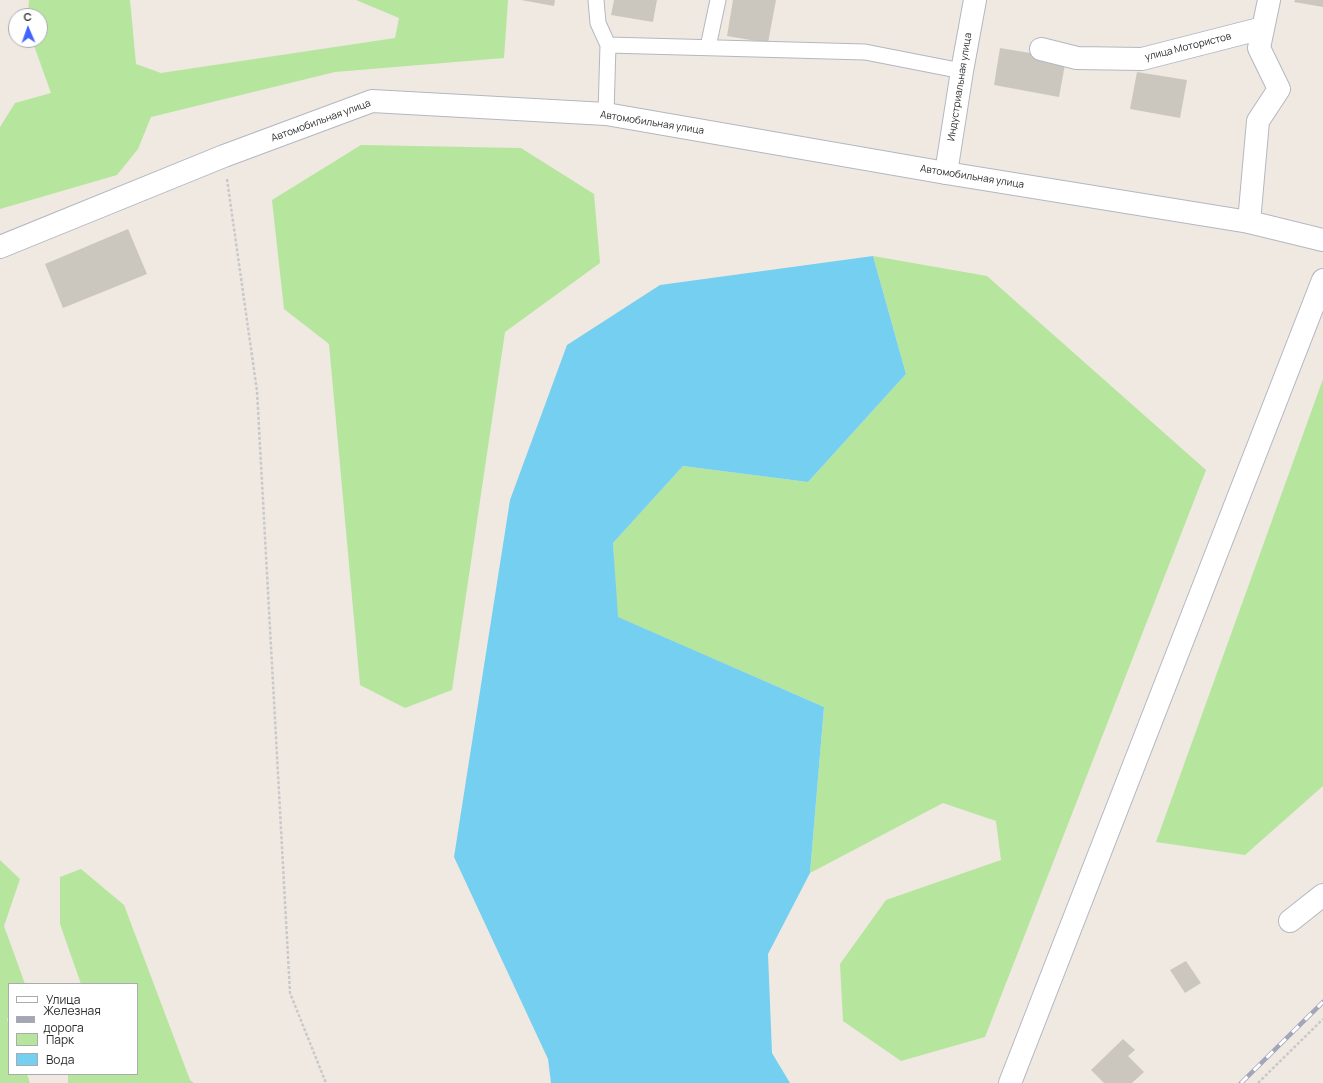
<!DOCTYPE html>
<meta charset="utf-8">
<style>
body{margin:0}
#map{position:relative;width:1323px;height:1083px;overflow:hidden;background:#efe9e1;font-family:Manrope,sans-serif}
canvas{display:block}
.legend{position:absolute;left:8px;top:983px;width:130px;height:92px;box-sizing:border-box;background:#fff;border:1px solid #ababab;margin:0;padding:5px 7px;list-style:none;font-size:12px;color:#2e2e2e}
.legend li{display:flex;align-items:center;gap:8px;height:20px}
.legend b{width:20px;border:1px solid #ababab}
.north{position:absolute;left:8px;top:8px;width:40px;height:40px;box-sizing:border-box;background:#fff;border:1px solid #ababab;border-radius:50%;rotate:358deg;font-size:11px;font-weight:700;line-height:16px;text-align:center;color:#2e2e2e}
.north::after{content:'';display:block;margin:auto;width:14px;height:18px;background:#4264fb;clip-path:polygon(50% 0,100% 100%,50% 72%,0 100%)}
</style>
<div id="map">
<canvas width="1323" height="1083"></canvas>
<ul class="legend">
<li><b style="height:5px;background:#fff"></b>Улица</li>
<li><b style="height:5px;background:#a3a6b8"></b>Железная дорога</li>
<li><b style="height:11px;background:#b6e59e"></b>Парк</li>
<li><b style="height:11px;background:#75cff0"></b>Вода</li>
</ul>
<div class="north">С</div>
</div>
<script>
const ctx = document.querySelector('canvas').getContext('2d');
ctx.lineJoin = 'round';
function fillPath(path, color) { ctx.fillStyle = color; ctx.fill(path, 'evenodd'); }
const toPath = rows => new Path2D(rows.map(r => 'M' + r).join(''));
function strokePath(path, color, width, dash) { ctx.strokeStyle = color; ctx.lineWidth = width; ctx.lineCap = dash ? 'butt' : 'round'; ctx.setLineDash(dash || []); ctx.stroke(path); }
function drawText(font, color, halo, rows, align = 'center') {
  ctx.font = font + ' Manrope,sans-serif'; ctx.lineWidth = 4; ctx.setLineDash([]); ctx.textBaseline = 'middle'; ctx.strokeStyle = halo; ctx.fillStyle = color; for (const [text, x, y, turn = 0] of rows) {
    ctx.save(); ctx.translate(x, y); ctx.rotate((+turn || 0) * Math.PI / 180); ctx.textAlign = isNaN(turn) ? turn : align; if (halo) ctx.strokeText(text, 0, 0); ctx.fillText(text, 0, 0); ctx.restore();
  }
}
const green = toPath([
 [29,0,130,0,136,64,161,73,395,38,399,18,356,0,508,0,504,58,335,72,151,117,138,149,117,175,0,209,0,127,15,103,51,93,32,40,40,40,40,16,28,16],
 [361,145,521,148,594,194,600,263,505,332,452,690,405,708,360,685,329,344,284,309,272,200],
 [873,256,987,276,1206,470,985,1037,901,1061,843,1021,840,964,886,900,1001,860,996,821,943,803,810,873,824,707,617,617,613,543,683,466,808,482,906,374],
 [1323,379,1323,786,1245,855,1156,842],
 [0,860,20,879,4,926,25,984,9,984,9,1017,7,1019,9,1025,9,1074,27,1074,30,1083,0,1083],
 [81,869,124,905,190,1080,194,1083,68,1083,68,1074,137,1074,137,984,81,984,60,924,60,877]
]);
const water = toPath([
 [873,256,906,374,808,482,683,466,613,543,618,617,824,707,810,873,768,954,772,1053,790,1083,551,1083,548,1059,454,857,510,500,567,345,660,285]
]);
const building = toPath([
 [521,0,555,0,554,6],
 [614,0,657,0,653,22,611,15],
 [733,0,776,0,768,43,727,36],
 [1295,0,1323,0,1323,7,1294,2],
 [1000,48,1066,59,1059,97,994,85],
 [1137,72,1187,80,1180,118,1130,109],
 [128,229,147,274,63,308,45,264],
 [1186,961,1201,983,1185,993,1170,970],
 [1123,1039,1135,1050,1128,1056,1144,1072,1132,1083,1104,1083,1091,1070]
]);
const path = toPath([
 [227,179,257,391,290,993,326,1083],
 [1258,1083,1323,1019]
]);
const service = toPath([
 [596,0,598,23,608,45,606,114],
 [608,45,865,52,962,71],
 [708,47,718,0]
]);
const minor = toPath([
 [1041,49,1077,58,1142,59,1263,28],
 [946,173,962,71,975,0],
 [1249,222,1258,121,1279,89,1259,48,1269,0],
 [1290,921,1323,895],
 [1010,1083,1323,280]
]);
const tertiary = toPath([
 [0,247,224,156,372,101,606,114,946,173,1249,222,1323,240]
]);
const rail = toPath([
 [1241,1083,1323,1002]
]);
const streetNames = [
 ["улица Мотористов",1188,47,-14],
 ["Индустриальная улица",960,87,-81],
 ["Автомобильная улица",321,121,-20],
 ["Автомобильная улица",652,123,9],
 ["Автомобильная улица",972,177,9]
];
fillPath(green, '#b6e59e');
fillPath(water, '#75cff0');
fillPath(building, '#cbc7bf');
strokePath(service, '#b4b7c1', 17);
strokePath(minor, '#b4b7c1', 24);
strokePath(tertiary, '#b4b7c1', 24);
strokePath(path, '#c9c9c9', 2.5, [3, 2]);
strokePath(service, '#fff', 15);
strokePath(minor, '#fff', 22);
strokePath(tertiary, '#fff', 22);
strokePath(rail, '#a3a6b8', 4.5);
strokePath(rail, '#fff', 3, [9]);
drawText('10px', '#2e2e2e', '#fff', streetNames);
</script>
